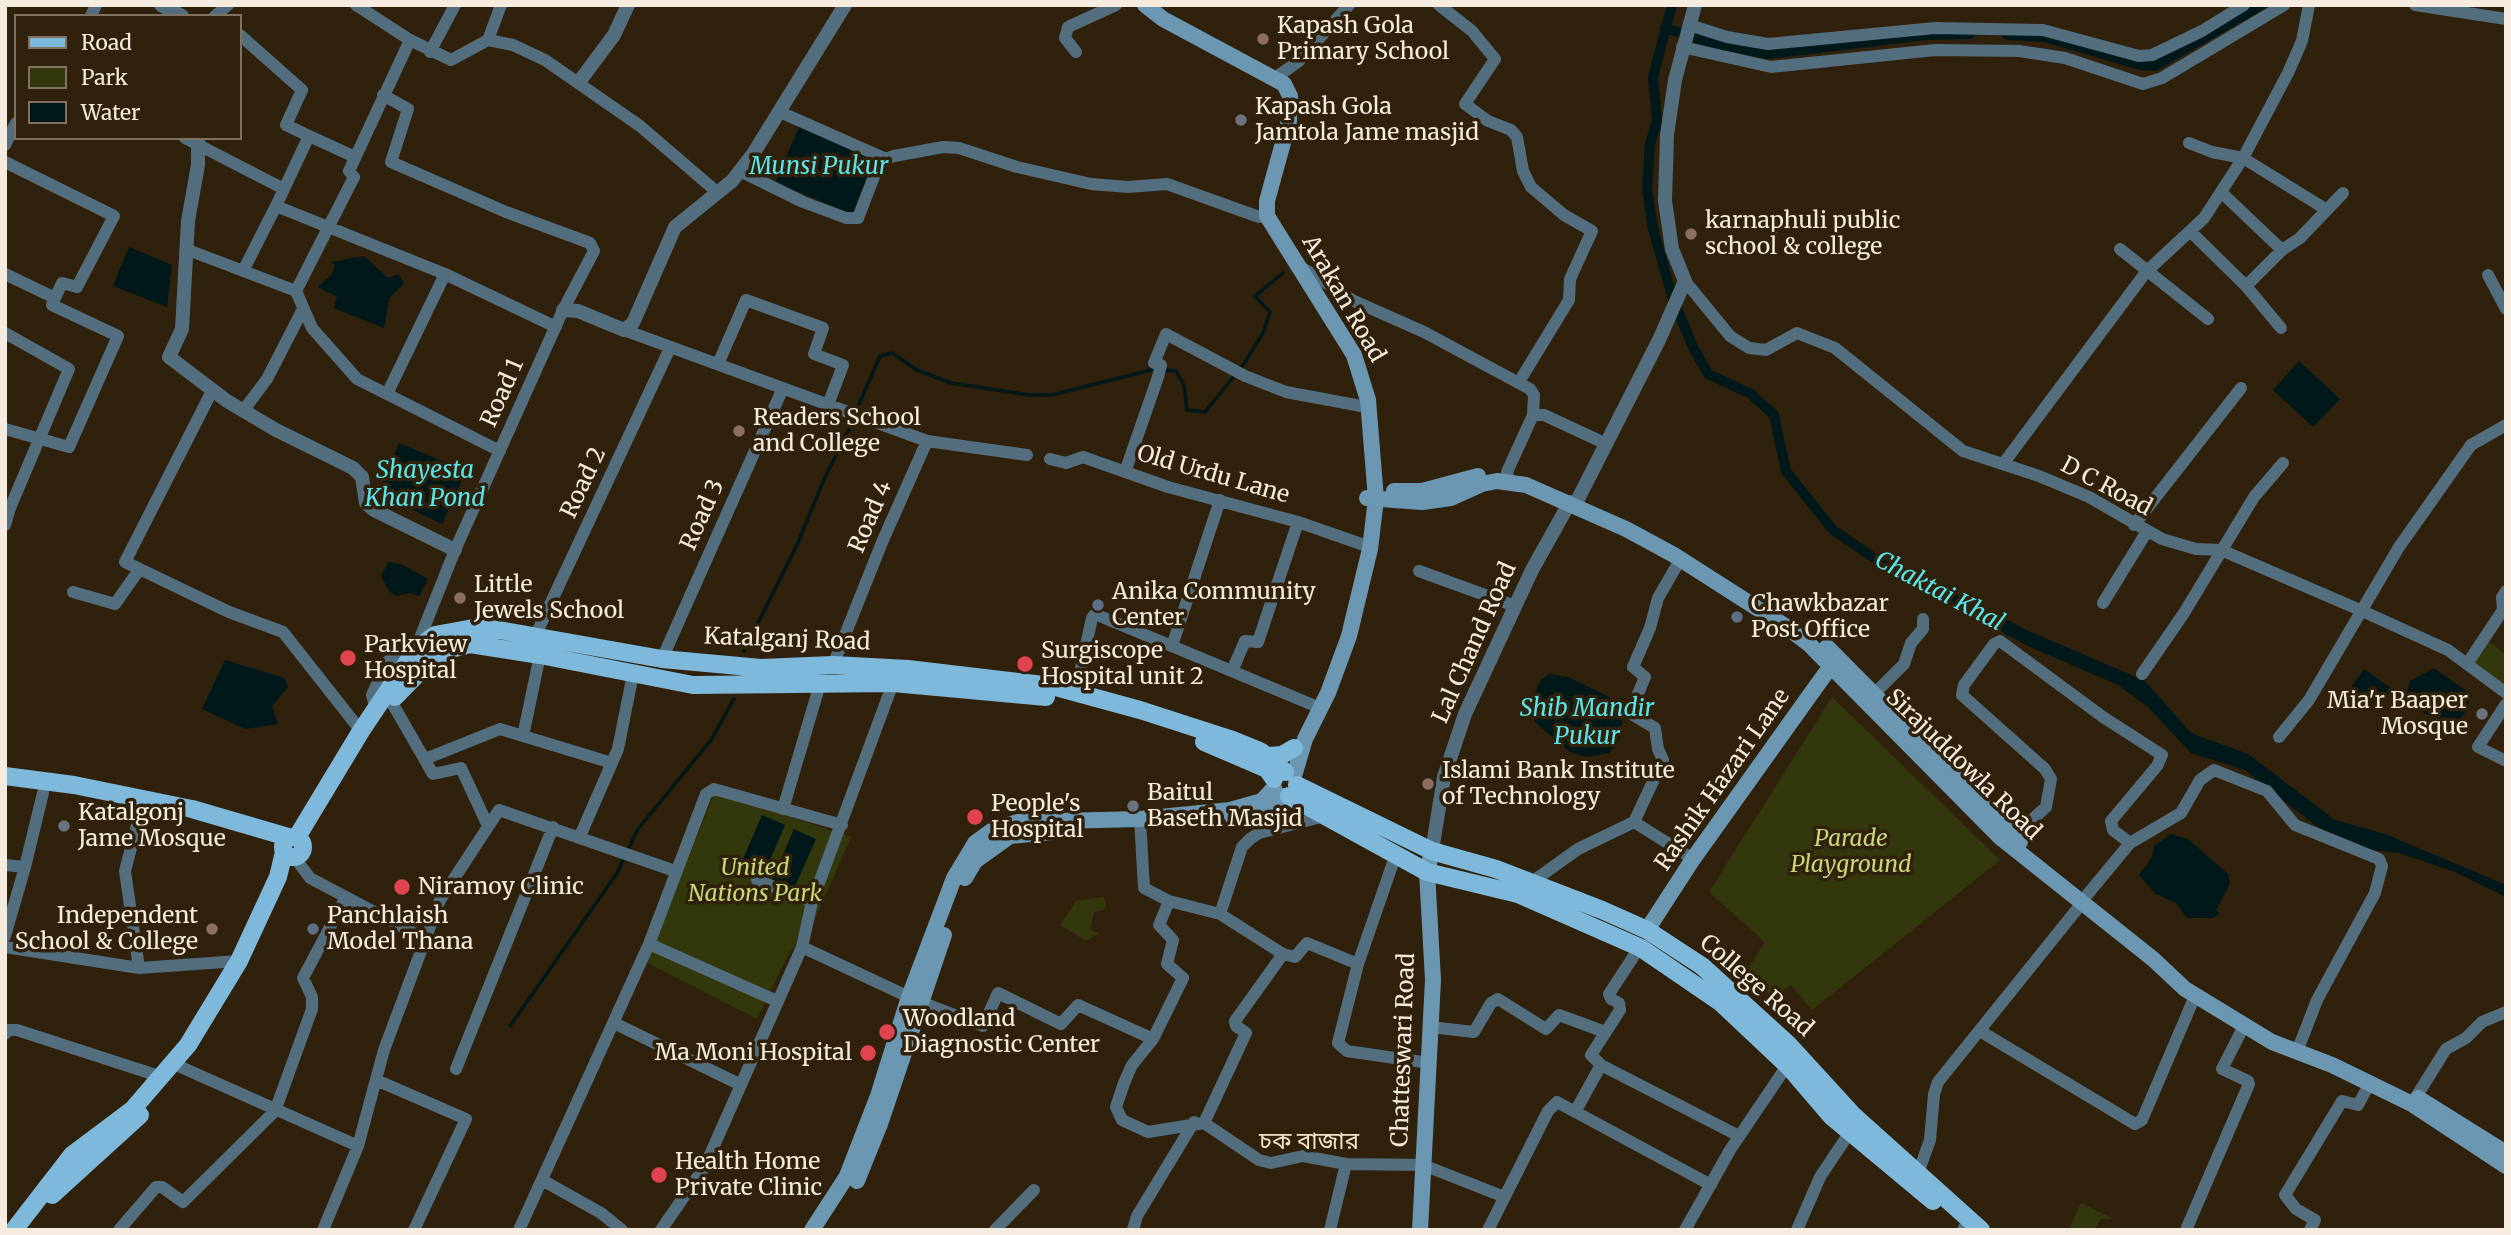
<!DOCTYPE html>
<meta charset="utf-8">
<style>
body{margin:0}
#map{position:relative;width:2511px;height:1235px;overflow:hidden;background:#30210c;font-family:Merriweather,serif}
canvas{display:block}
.frame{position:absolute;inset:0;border:7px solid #f5ebde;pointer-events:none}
.legend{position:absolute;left:14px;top:14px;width:228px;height:126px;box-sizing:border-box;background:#30210c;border:2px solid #7f7260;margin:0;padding:9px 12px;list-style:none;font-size:21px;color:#f5ebde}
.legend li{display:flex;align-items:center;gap:14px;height:35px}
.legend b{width:35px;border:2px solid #7f7260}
</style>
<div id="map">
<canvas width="2511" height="1235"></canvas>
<div class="frame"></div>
<ul class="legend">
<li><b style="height:9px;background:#7eb8da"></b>Road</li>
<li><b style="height:19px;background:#33380c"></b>Park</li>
<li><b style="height:19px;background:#001819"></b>Water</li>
</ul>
</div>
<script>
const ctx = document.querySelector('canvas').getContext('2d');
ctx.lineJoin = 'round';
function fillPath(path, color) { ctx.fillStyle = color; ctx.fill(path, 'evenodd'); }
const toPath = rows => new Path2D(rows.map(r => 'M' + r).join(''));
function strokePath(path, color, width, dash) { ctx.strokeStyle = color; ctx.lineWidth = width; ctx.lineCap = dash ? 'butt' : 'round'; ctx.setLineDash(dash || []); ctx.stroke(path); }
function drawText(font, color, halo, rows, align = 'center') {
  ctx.font = font + ' Merriweather,"Noto Sans Bengali",serif'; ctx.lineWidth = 7; ctx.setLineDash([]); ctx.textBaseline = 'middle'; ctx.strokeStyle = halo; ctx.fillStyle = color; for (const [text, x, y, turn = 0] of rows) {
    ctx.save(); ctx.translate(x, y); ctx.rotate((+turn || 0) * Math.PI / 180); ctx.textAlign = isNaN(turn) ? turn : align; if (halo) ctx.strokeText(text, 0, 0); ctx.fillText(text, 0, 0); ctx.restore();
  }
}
const green = toPath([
 [2489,641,2506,655,2506,690,2472,662],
 [1832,697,2000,860,1812,1010,1791,985,1771,997,1746,972,1765,942,1709,892],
 [715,792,851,837,810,930,789,953,757,1019,646,962],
 [1104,897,1106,909,1094,912,1090,930,1099,933,1086,941,1060,925,1076,901],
 [2081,1203,2113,1219,2101,1219,2094,1230,2074,1230,2070,1227]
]);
const water = toPath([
 [800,125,874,160,852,214,775,182],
 [129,247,172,265,167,307,113,286],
 [364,256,388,278,398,274,404,283,389,299,384,328,334,308,337,297,318,287,332,274,335,266,331,262],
 [2299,361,2340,399,2313,427,2273,390],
 [399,443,466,471,442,524,382,495,380,489],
 [388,562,401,564,428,579,419,596,410,593,396,596,389,591,381,576],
 [1970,599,2024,629,2145,681,2191,733,2248,754,2335,820,2385,834,2506,885,2506,897,2455,872,2399,853,2371,850,2316,826,2245,770,2191,753,2148,707,2118,685,2028,646,1963,611],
 [225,660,284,678,288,687,272,706,278,724,245,729,202,709],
 [2434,668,2472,695,2465,713,2455,724,2426,714,2409,705,2406,697,2410,681],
 [2364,669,2392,689,2378,707,2351,687],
 [1550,674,1568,677,1609,697,1624,713,1619,741,1609,753,1586,757,1570,752,1536,723,1530,710,1533,697,1541,680],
 [762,815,785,825,762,878,739,868],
 [794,829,816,839,793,891,771,882],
 [2171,834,2188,839,2228,874,2230,884,2216,910,2220,913,2213,918,2187,918,2176,903,2156,894,2139,875,2152,857,2154,846]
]);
const stream = toPath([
 [1162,370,1176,371,1184,385,1187,410,1205,412,1244,364,1263,333,1270,312,1255,296,1283,273],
 [856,411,880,356,892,353,917,370,951,383,1029,395,1052,395,1155,369],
 [744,651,797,545,825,477,849,429],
 [510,1026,617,873,638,829,711,740,734,699]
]);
const canal = toPath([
 [1672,5,1653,77,1657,121,1650,144,1647,189,1653,229,1672,296,1692,345,1708,374,1751,394,1774,415,1786,471,1833,530,1897,574,1980,611],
 [1665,28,1713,43,1768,54,1925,35,1970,34],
 [2007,35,2045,37,2140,65,2155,66,2261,5]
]);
const minor = toPath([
 [356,5,410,40,451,60,488,40,513,45,545,60,640,126,717,192],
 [1439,5,1472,31,1495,59,1465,104,1488,121,1511,130,1517,137,1523,171,1531,187,1564,215,1592,231,1570,279,1569,300,1519,382],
 [2415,5,2506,19],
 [91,16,96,5],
 [215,16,228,5],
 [1689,25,1727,37,1768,44,1935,28,2043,30,2139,56,2152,55,2202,31,2244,5],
 [240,35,302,90,286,125,309,136],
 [488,40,501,5],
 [1682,47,1771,67,1935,50,2019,51,2065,58,2143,84,2162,78,2284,5],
 [430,52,455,5],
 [1076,52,1065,38,1068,27,1116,5],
 [1275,78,1299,61,1349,5],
 [383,95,408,109,391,162,506,212,590,243,594,251,563,310,455,550,416,648],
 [780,112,886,159],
 [185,138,284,189,309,136,355,157],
 [2189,143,2212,152,2243,158,2327,210],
 [5,145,16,123],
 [5,162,114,216,77,287,62,283,55,298],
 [740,171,803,202,846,218,858,218,880,161,894,156,943,147,959,148,1017,167,1091,184,1128,187,1167,184,1259,217,1267,216],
 [284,189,276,206,445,274,556,327],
 [2221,192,2282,250],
 [2190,231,2246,286,2281,328],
 [2120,249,2208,319],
 [188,250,296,291,354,177,349,171,410,40],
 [1301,267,1354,301,1424,332,1530,389,1534,395,1533,415,1507,472,1509,482],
 [243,271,276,206],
 [5,274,55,298,52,305,118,336,69,447,5,429],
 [2488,275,2506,309],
 [1685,281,1730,336,1749,348,1766,350,1797,333,1835,348,1963,451,2039,476,2089,497,2162,539,2196,549,2221,550,2360,610,2448,650,2506,693],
 [2246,286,2282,250,2300,238,2343,193],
 [296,291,312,328,357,379,500,451],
 [624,330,927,441],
 [5,333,69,369,10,508,5,525],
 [718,364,746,300,823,328,814,354,843,365,828,405],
 [212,391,125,562,229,612,283,632,361,731],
 [387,394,445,274],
 [243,411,267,379,303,309],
 [1533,415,1544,415,1600,441],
 [1050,459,1066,463,1083,457,1168,487,1298,522,1364,545],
 [2003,464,2146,272,2204,218,2243,158,2288,73,2302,41,2309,5],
 [1125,472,1158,377,1161,365,1154,363,1166,334,1245,376,1286,392,1361,406],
 [2134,525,2241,388],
 [1419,571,1515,606],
 [73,592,115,604,139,570],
 [2103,603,2146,533],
 [532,643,670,348],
 [1172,646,1220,500],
 [662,659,783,388],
 [2467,664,2503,610,2502,597,2506,591],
 [833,665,883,540,927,441,1027,455],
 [1232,671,1245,641,1258,642,1298,522],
 [2142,674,2184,613,2254,497,2283,463],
 [1076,691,1092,618,1095,614,1313,705],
 [1874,694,1904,664,1911,643,1923,629,1923,619],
 [391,701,433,774,461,768,488,826],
 [2506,704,2478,747,2506,761],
 [376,709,372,695,387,662,397,656,409,659],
 [523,736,540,655],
 [2279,737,2309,700,2399,547,2471,445,2506,425],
 [425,759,500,729,612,763],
 [783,809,820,684],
 [1140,819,1144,888,1169,901,1220,914,1283,954,1295,957,1307,943,1358,964],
 [1634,822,1693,859],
 [2019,832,2046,807,2051,779,2045,769,1962,695,1964,685,1994,644,2000,641,2103,717,2162,755,2157,766,2111,821,2113,830,2130,843],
 [580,836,618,749,633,674],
 [1396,854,1358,964,1338,1043,1347,1051,1429,1063],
 [295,858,310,878,425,939],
 [5,865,25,867,5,936],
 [25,867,43,793],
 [757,880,812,902],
 [1532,882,1578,849,1634,822,1663,760,1658,749,1655,728,1630,713,1645,677,1633,667,1650,628,1658,598,1680,560],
 [2087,895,2130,843,2181,813,2200,780,2214,770,2267,791,2295,825,2379,859,2382,866,2375,893,2317,1000,2300,1044],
 [1169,901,1159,925,1173,940,1167,964,1183,978,1153,1039,1132,1065,1124,1083,1116,1107,1122,1120,1148,1132,1204,1123,1259,1160,1271,1163,1303,1156,1346,1164,1423,1165,1502,1196],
 [1220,914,1242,847,1250,839,1259,833,1325,816],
 [649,944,777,1001],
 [5,947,139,968,239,961],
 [802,947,909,997],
 [139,968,125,871,142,806],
 [921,1002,983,1026,998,993,1061,1024,1078,1005,1153,1039],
 [614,1023,741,1085],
 [1430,1027,1474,1032,1491,1003,1498,999,1546,1029,1559,1015,1605,1032],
 [1980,1031,2135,1124,2142,1120,2195,996],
 [5,1034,8,1030,17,1030,162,1077],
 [174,1064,358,1146],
 [1601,1065,1739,1136],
 [456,1069,553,827],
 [376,1080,466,1119,414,1230],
 [2416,1097,2446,1049,2466,1038,2482,1022,2506,1012],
 [1575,1112,1601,1065,1591,1055,1620,1010,1619,1003,1611,999,1609,994,1639,948],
 [1204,1123,1246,1033,1236,1026,1235,1021,1283,954],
 [1915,1172,1921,1165,1930,1140,1934,1094,1938,1082,2082,903],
 [542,1180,601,1213,622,1230],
 [119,1230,156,1187,162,1187,183,1202,275,1111,312,1009,312,997,303,978,346,897],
 [323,1230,358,1146,384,1050,440,900,499,810,675,871],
 [519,1230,649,944,706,794,714,789,842,825],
 [661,1230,705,1166,802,947,812,902,893,683],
 [995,1230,1034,1190],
 [1133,1230,1137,1216,1194,1122],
 [1330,1230,1346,1164],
 [1488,1230,1548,1111,1557,1102,1711,1185],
 [1685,1230,1730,1150,1784,1070,1789,1067],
 [1797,1230,1820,1177,1850,1132],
 [1963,1230,1964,1228],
 [2186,1230,2249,1084,2248,1081,2222,1069,2244,1026],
 [2310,1230,2315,1220,2296,1209,2285,1195,2342,1101,2358,1105,2370,1083]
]);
const tertiary = toPath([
 [161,5,182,16],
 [579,82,614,35,628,5],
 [198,138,198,165,188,221,182,329,169,357,227,401,276,430,353,468,362,477,366,503,374,510,455,550],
 [563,310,578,311,624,330,633,323,675,227,732,181,753,154,845,5],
 [1578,499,1659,340,1685,281,1672,249,1665,201,1667,135,1675,80,1695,5],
 [1432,851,1444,777,1465,714,1532,570,1570,502]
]);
const secondary = toPath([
 [1145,5,1163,19,1284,84,1290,96,1289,121,1267,201,1267,216,1354,355,1368,400,1376,499,1370,549,1349,636,1328,693,1305,739,1294,776],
 [1394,491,1422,491,1478,476],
 [1367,498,1422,502,1451,498,1482,484,1497,481,1526,485,1626,529,1674,555,1785,626,1810,645,2001,838,2153,959,2185,989,2272,1042,2332,1065,2412,1104,2506,1166],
 [1827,647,2020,842],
 [1233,818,1265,812,1283,796],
 [965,878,975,861,1010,836,1075,830],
 [1647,930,1693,859,1810,695,1831,666,1840,662],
 [2418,1098,2506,1153],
 [857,1181,880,1124,944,935],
 [812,1230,847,1176,878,1096,909,997,954,878,975,843,993,830,1017,822,1140,819,1230,810,1262,801,1274,788],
 [1420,1230,1433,980,1427,872,1432,851]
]);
const primary = toPath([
 [395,697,428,663,451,649,470,644,540,655,693,685,893,683,1046,697],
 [1204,742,1267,769,1274,779],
 [1268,756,1282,755,1294,748],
 [5,776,74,785,192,809,288,837],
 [1297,785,1432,851,1496,869,1602,910,1647,930,1702,966,1789,1045,1854,1116,1981,1230],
 [1289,796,1427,872,1518,894,1641,948,1720,1002,1789,1067,1831,1116,1933,1201],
 '283 847a10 10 0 1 1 20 0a10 10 0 1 1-20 0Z',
 [297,837,361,731,416,649,435,635,473,628,499,630,662,659,761,668,833,665,908,669,1052,686,1140,710,1233,740,1260,751,1285,772],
 [52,1195,140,1115],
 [14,1230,72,1155,132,1110,188,1045,239,961,278,877,284,852]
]);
const markers = [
 [1263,39,7,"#8d6e63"],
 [1241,120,7,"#6b7280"],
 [1691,234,7,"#8d6e63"],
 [739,431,7,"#8d6e63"],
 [460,598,7,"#8d6e63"],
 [1098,605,7,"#5c6f8a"],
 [1737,617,7,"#5c6f8a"],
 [348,658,9,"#e0444e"],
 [1025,664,9,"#e0444e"],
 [2482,714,7,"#6b7280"],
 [1428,784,7,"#8d6e63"],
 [1133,806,7,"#6b7280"],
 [975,817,9,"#e0444e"],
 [64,826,7,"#6b7280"],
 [402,887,9,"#e0444e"],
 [212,929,7,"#8d6e63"],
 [313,929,7,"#5c6f8a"],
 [887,1032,9,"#e0444e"],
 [868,1053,9,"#e0444e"],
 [659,1175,9,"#e0444e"]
];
const poiNames = [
 ["Kapash Gola",1277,26],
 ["Primary School",1277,52],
 ["Kapash Gola",1255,107],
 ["Jamtola Jame masjid",1255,133],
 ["karnaphuli public",1705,221],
 ["school & college",1705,247],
 ["Readers School",753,418],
 ["and College",753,444],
 ["Little",474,585],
 ["Jewels School",474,611],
 ["Anika Community",1112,592],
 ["Center",1112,618],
 ["Chawkbazar",1751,604],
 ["Post Office",1751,630],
 ["Parkview",364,645],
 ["Hospital",364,671],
 ["Surgiscope",1041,651],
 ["Hospital unit 2",1041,677],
 ["Mia'r Baaper",2468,701,"right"],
 ["Mosque",2468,727,"right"],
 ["Islami Bank Institute",1442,771],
 ["of Technology",1442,797],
 ["Baitul",1147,793],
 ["Baseth Masjid",1147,819],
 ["People's",991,804],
 ["Hospital",991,830],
 ["Katalgonj",78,813],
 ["Jame Mosque",78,839],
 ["Niramoy Clinic",418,887],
 ["Independent",198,916,"right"],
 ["School & College",198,942,"right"],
 ["Panchlaish",327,916],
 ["Model Thana",327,942],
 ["Woodland",903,1019],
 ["Diagnostic Center",903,1045],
 ["Ma Moni Hospital",852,1053,"right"],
 ["Health Home",675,1162],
 ["Private Clinic",675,1188]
];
const streetNames = [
 ["Arakan Road",1343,299,60],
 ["Road 1",503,393,-66],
 ["Old Urdu Lane",1213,475,16],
 ["Road 2",584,483,-65],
 ["D C Road",2106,487,28],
 ["Road 3",703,515,-66],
 ["Road 4",871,517,-67],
 ["Katalganj Road",787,640,2],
 ["Lal Chand Road",1475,643,-66],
 ["Sirajuddowla Road",1963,765,44],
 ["Rashik Hazari Lane",1723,780,-55],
 ["College Road",1756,986,41],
 ["Chatteswari Road",1404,1050,-88]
];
const parkNames = [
 ["Parade",1851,839],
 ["Playground",1851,865],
 ["United",755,868],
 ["Nations Park",755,894]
];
const waterNames = [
 ["Munsi Pukur",819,167],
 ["Shayesta",425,471],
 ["Khan Pond",425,499],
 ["Chaktai Khal",1939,592,28],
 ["Shib Mandir",1587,709],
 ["Pukur",1587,737]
];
const neighbourhoodNames = [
 ["চক বাজার",1309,1142]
];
fillPath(green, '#33380c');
fillPath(water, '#001819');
strokePath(stream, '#001819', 3.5);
strokePath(canal, '#001819', 10);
strokePath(minor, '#536e7e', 12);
strokePath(tertiary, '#536e7e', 14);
strokePath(secondary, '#6b97b2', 16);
strokePath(primary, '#7eb8da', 18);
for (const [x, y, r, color] of markers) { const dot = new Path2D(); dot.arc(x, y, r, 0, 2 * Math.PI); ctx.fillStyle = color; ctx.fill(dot); strokePath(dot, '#30210c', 2.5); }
drawText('23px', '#f5ebde', '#30210c', poiNames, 'left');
drawText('23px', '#f5ebde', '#30210c', streetNames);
drawText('italic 23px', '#c8d676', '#30210c', parkNames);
drawText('italic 24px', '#56e6eb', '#30210c', waterNames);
drawText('24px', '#f4e0c7', '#30210c', neighbourhoodNames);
</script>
